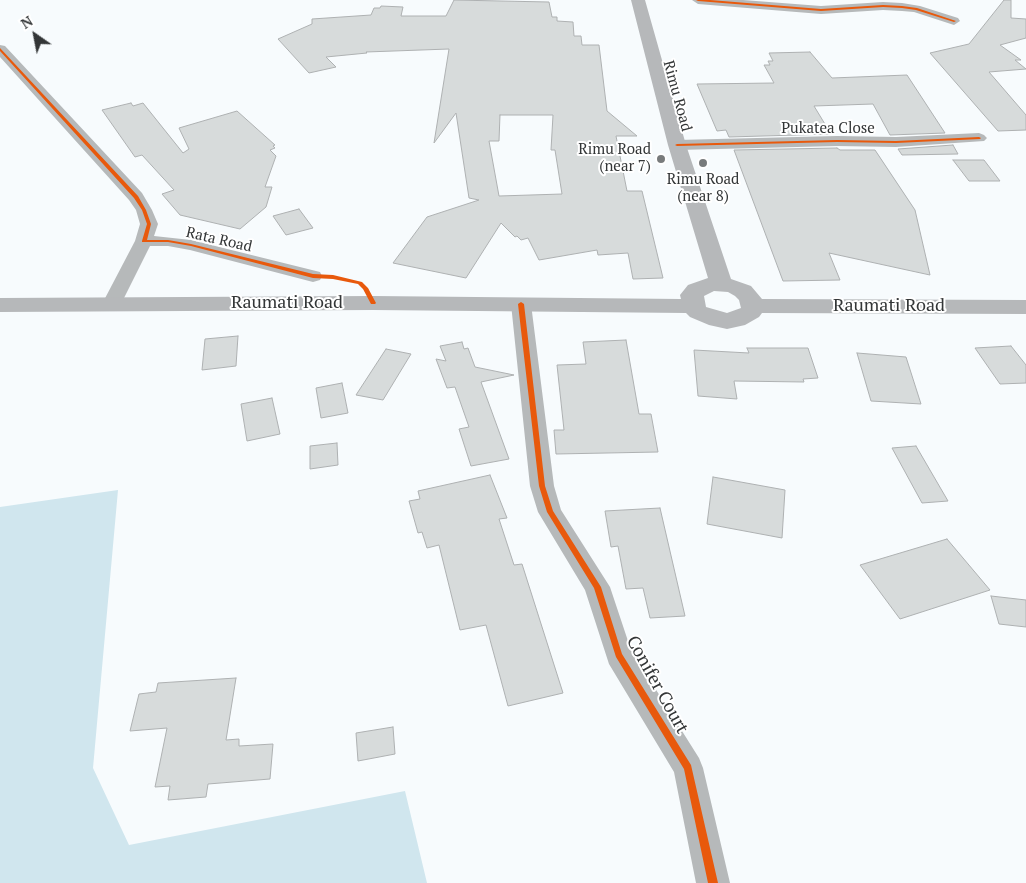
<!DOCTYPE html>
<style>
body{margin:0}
#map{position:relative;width:1026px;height:883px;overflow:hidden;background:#f7fbfd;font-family:"PT Serif",serif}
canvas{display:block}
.north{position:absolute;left:10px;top:10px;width:50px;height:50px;-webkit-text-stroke:4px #fff;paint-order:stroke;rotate:327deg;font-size:14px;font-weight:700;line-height:20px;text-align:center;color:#333637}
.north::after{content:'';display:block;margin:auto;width:18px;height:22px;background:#333637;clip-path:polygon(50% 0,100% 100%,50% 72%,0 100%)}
</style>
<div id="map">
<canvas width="1026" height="883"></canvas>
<div class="north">N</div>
</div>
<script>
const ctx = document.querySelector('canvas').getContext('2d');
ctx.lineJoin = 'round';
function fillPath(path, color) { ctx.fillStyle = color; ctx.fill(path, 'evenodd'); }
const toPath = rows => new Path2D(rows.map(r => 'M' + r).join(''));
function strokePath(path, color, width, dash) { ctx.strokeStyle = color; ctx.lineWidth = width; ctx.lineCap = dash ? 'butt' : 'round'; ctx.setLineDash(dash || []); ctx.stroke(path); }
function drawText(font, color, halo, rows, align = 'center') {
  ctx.font = font + ' "PT Serif",serif'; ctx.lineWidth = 4; ctx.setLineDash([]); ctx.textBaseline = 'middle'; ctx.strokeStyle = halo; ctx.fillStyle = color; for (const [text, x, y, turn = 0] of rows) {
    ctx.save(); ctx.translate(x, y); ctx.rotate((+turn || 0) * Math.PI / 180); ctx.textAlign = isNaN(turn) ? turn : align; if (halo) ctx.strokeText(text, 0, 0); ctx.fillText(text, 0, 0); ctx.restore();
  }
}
const green = toPath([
 [118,490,93,768,129,845,405,791,427,883,0,883,0,507]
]);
const building = toPath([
 [454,0,549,2,552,17,557,17,557,21,573,22,574,36,581,36,582,45,599,45,607,111,637,136,616,136,627,191,642,191,663,278,633,279,628,253,598,255,597,250,539,260,528,238,521,240,517,236,515,237,501,223,466,278,393,263,427,217,479,200,469,198,456,113,434,143,449,49,366,52,367,53,326,57,336,67,309,73,278,39,312,24,312,19,371,15,374,8,380,8,381,6,403,7,401,16,446,16,454,0],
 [500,115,553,115,551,150,555,150,562,194,499,196,489,141,499,141,500,115],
 [1004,0,1011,0,1011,18,1026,19,1026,38,1000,45,1021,60,1015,60,1026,69,989,72,1026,115,1026,130,998,131,930,53,969,44,1004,0],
 [810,52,832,78,907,75,945,133,890,135,873,104,814,106,831,134,729,137,726,130,717,131,697,84,774,83,764,65,770,65,768,61,773,61,769,53,810,52],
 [131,103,133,106,143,103,183,153,189,149,179,128,237,111,275,145,273,146,275,148,270,150,276,156,265,187,272,187,266,207,240,229,180,215,162,194,174,190,142,155,135,157,102,110,131,103],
 [953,145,958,154,902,155,898,149,953,145],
 [837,148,840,150,875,150,915,210,930,275,829,253,840,280,783,281,734,150,837,148],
 [953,160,984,160,1000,181,969,181,953,160],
 [299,209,313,228,286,235,273,216,299,209],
 [238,336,236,366,202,370,205,339,238,336],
 [626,340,639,414,651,414,658,452,556,454,554,430,564,430,557,365,586,364,583,342,626,340],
 [462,342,464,349,468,348,475,367,514,375,481,382,509,459,471,466,459,429,469,427,455,387,447,388,436,359,446,361,440,346,462,342],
 [1011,346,1026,365,1026,383,1000,384,975,348,1011,346],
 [747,348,808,348,818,378,803,379,804,382,734,381,737,399,698,396,694,350,749,353,747,348],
 [386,349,411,354,383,400,356,395,386,349],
 [857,353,906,357,921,404,871,401,857,353],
 [342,383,348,413,321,418,316,388,342,383],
 [272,398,280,434,247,441,241,404,272,398],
 [337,443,338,465,310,469,310,446,337,443],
 [916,446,948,501,922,503,892,448,916,446],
 [490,475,507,518,499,519,514,565,522,564,563,693,508,706,486,625,460,630,439,545,427,548,422,532,418,533,409,501,420,499,418,491,490,475],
 [713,477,785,490,782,538,707,524,713,477],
 [660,508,685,616,650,618,643,588,626,589,618,546,611,547,605,511,660,508],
 [947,539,990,590,900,619,860,565,947,539],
 [991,596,1026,600,1026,627,999,624,991,596],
 [236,678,226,740,239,739,239,746,273,744,270,779,208,784,206,797,168,800,170,786,155,787,167,728,130,731,139,694,156,692,158,683,236,678],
 [393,727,395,754,358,761,356,733,393,727]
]);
const street = toPath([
 [692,0,743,0,821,6,883,2,902,3,920,6,958,18,960,21,954,25,914,12,902,11,883,10,821,14,698,4,692,0],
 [0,45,5,46,142,193,152,210,158,224,154,236,191,240,320,272,322,276,320,280,313,282,190,250,168,246,150,246,119,308,112,310,105,308,102,304,135,241,140,224,136,210,129,200,0,57,0,45],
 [979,133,984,135,987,138,984,141,896,147,837,146,677,150,672,148,669,145,672,142,677,140,837,136,896,137,979,133],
 [521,298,528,300,531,304,554,486,561,510,610,587,631,650,699,758,703,768,730,883,696,883,674,772,609,664,585,590,538,512,530,486,511,304,514,300,521,298]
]);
const secondary = toPath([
 [631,0,645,0,686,145,731,279,751,286,762,299,1026,300,1026,314,762,313,759,317,745,325,727,329,709,325,690,317,686,313,373,310,0,312,0,298,373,296,681,299,680,295,688,285,708,278,668,145,631,0],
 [714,291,728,292,735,296,739,300,741,308,727,313,706,307,704,296,714,291]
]);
const cycleway = toPath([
 [696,0,710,0,821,9,883,5,902,6,917,8,956,21,954,22,916,10,902,8,883,7,821,11,698,1,696,0],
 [0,48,138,196,146,210,151,224,147,240,168,240,191,244,313,274,333,275,362,282,368,288,376,303,375,304,371,304,363,289,358,284,333,279,313,278,191,246,168,242,142,242,142,241,147,224,142,210,134,198,0,51,0,48],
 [979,137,981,138,980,139,896,143,837,142,677,146,675,145,677,144,837,140,896,141,979,137],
 [521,302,524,304,545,486,553,511,601,587,622,654,691,765,718,883,708,883,684,769,616,657,594,588,547,512,539,486,518,304,521,302]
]);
const markers = [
 [661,159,5,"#787b7c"],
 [703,163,5,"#787b7c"]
];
const farStreetnames = [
 ["Rimu Road",677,96,75],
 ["Pukatea Close",828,129],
 ["Rata Road",219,240,13]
];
const farPoinames = [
 ["Rimu Road",651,150],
 ["(near 7)",651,167],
 ["Rimu Road",703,180,"center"],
 ["(near 8)",703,197,"center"]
];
const streetNames = [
 ["Raumati Road",287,303],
 ["Raumati Road",889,306],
 ["Conifer Court",657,685,61]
];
fillPath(green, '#d0e6ee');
fillPath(building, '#d7dbdb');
strokePath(building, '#aeb1b2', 1);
fillPath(street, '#b6b9ba');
fillPath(secondary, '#b6b8ba');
fillPath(cycleway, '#e8590c');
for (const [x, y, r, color] of markers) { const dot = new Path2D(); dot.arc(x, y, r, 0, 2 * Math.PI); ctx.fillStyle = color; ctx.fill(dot); strokePath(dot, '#fff', 2); }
drawText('15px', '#333637', '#fff', farStreetnames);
drawText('15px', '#333637', '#fff', farPoinames, 'right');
drawText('18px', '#333637', '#fff', streetNames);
</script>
